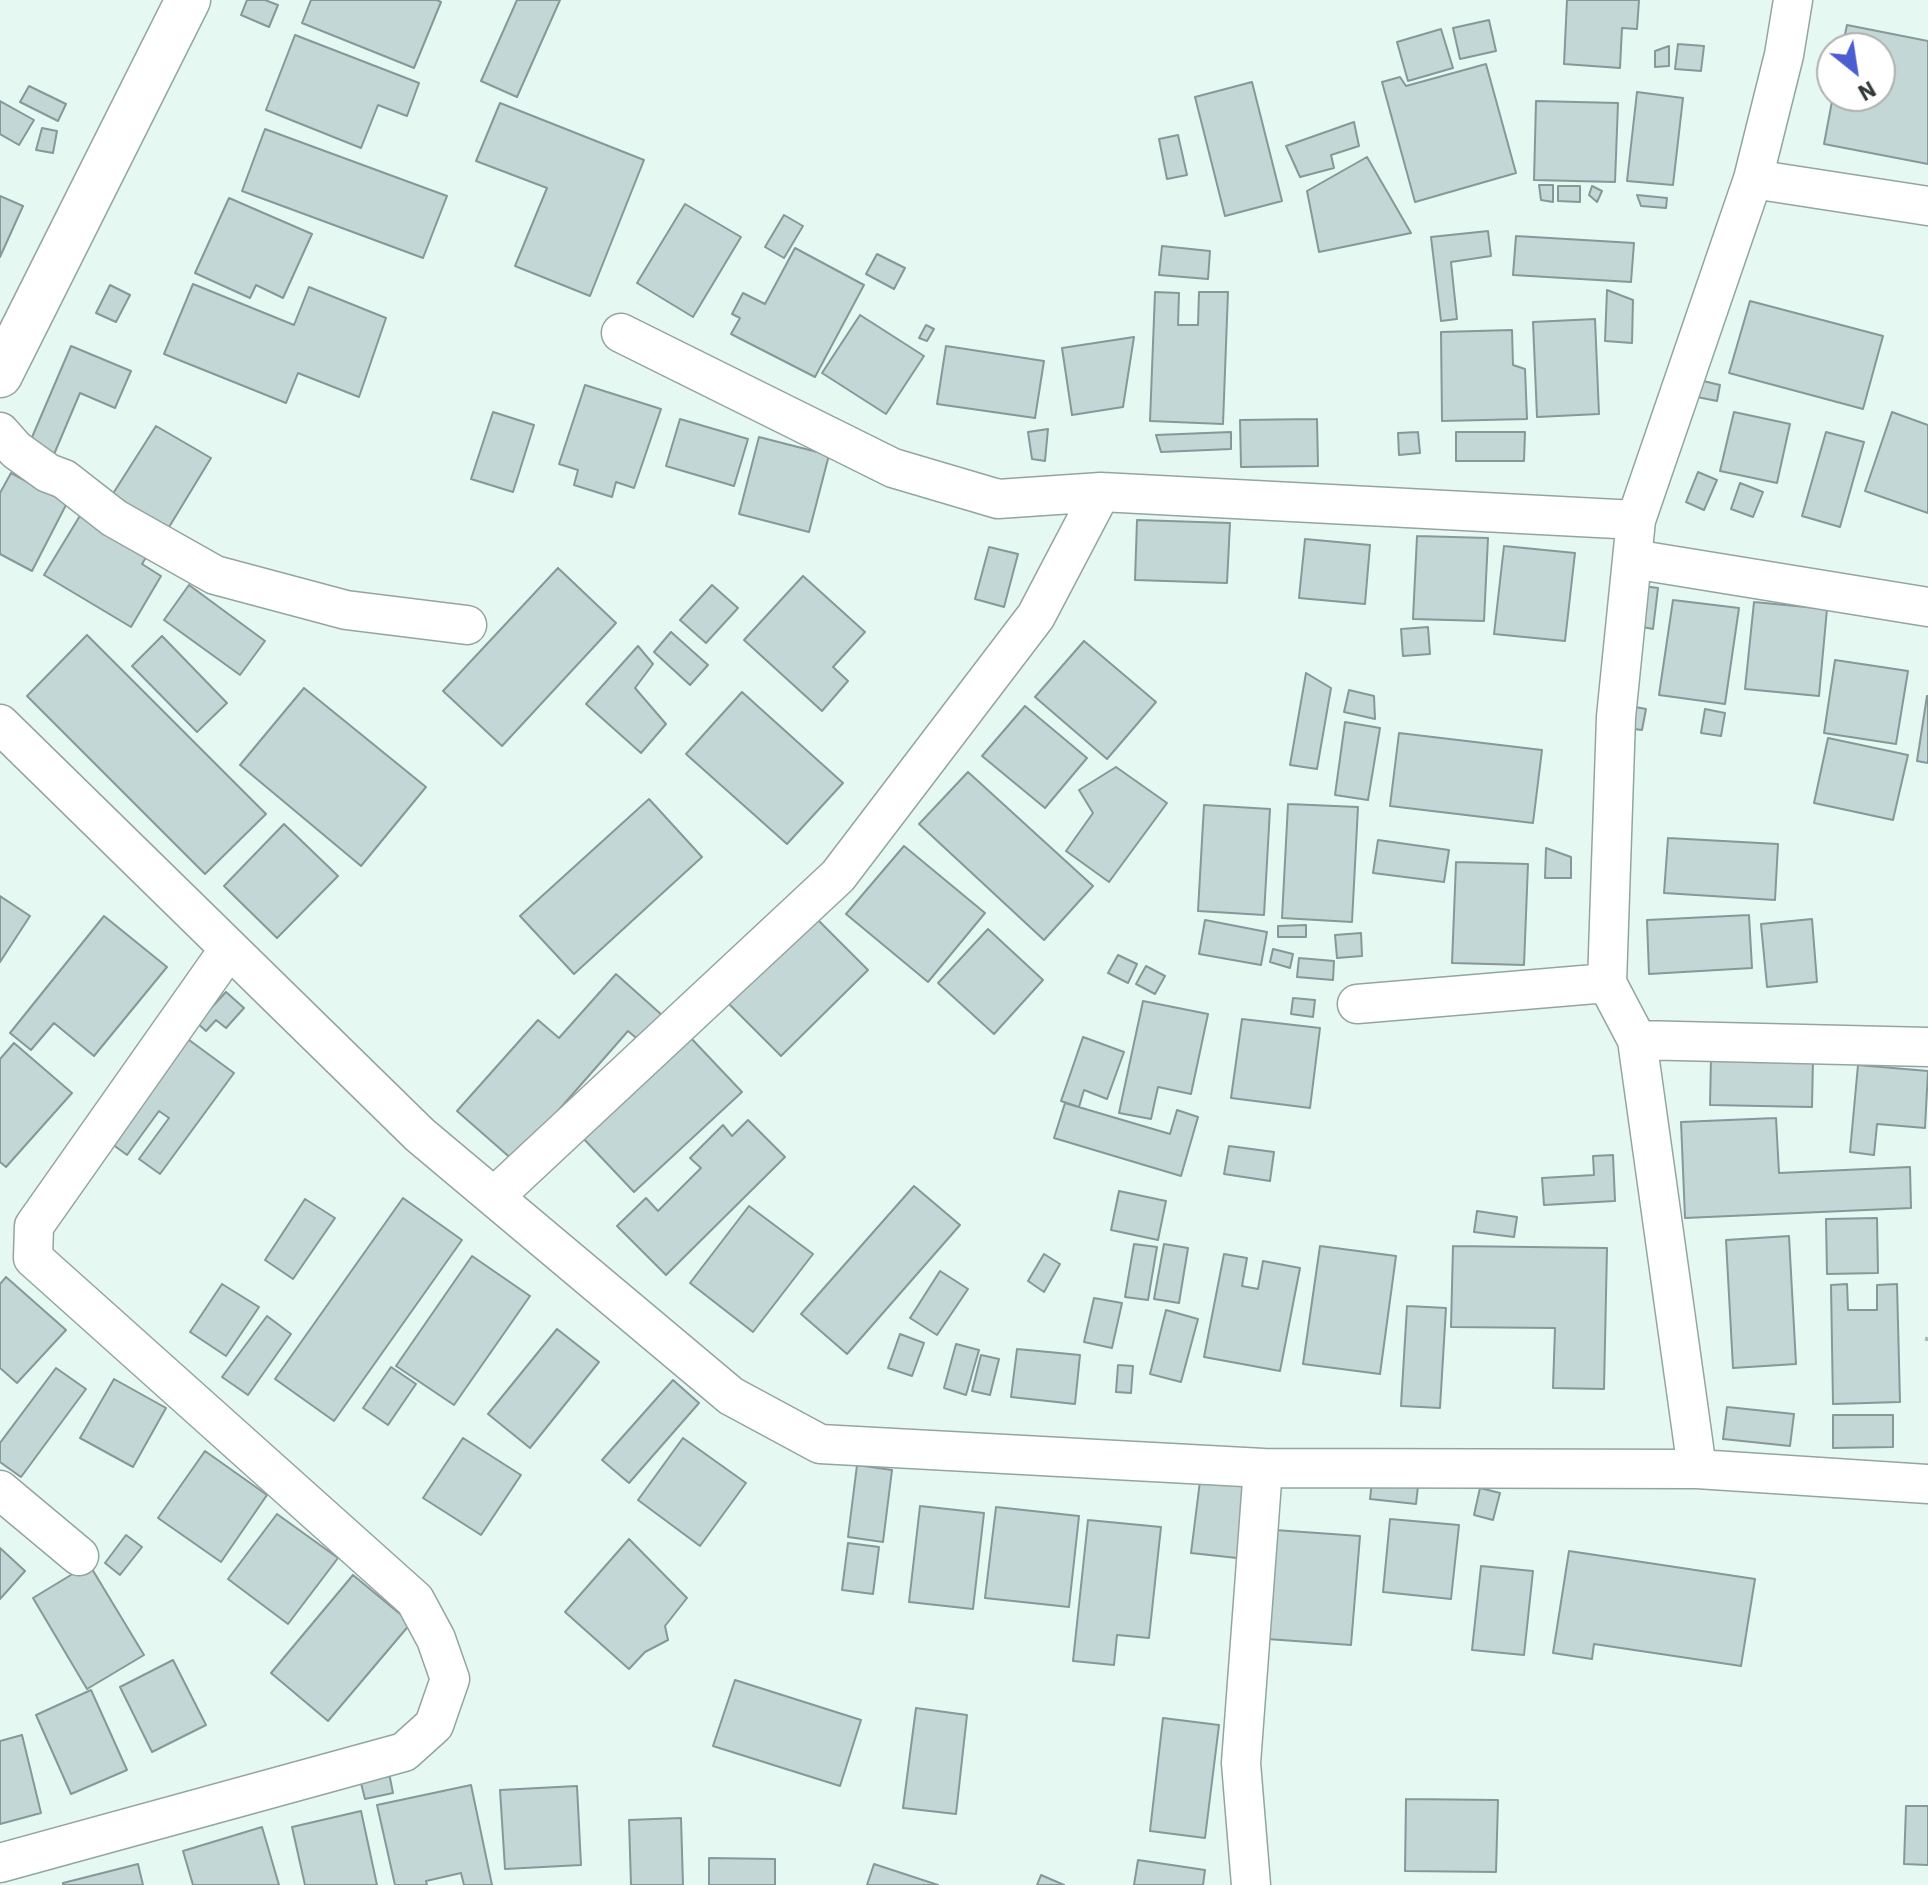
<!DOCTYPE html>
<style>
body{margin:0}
#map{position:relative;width:1928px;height:1885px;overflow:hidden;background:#e6f8f2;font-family:"IBM Plex Sans",sans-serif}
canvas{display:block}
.north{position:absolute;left:1816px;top:32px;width:80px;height:80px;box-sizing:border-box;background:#fff;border:2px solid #adb1af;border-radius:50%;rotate:150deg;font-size:22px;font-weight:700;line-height:32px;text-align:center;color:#333b38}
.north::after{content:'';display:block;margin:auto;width:28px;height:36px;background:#4c5cd1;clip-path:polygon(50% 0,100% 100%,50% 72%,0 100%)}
</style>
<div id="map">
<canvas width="1928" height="1885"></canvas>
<div class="north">N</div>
</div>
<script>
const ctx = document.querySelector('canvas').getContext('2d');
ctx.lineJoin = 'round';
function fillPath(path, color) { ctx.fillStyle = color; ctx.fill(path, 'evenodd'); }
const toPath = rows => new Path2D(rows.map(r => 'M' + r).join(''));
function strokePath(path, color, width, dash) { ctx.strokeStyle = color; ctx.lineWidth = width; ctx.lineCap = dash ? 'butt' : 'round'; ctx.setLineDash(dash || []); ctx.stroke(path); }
const building = toPath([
 [247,0,265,0,278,5,269,27,241,15,247,0],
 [311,0,437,0,441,2,414,68,302,23,311,0],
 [517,0,560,0,517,97,481,81,517,0],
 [1567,0,1639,0,1637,29,1622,28,1620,68,1564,64,1567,0],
 [1489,20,1496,51,1460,59,1453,28,1489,20],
 [1847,25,1928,41,1928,164,1824,144,1833,96,1880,96,1880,48,1842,48,1847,25],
 [1441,29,1453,68,1408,81,1397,42,1441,29],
 [295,35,419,83,407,116,378,105,361,148,266,110,295,35],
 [1678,44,1704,46,1701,71,1675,69,1678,44],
 [1669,46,1669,66,1655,67,1655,51,1669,46],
 [1486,64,1516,173,1415,202,1382,82,1400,77,1406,86,1486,64],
 [1252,82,1282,201,1225,216,1195,97,1252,82],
 [29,86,66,104,58,121,20,102,29,86],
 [1637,92,1683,98,1673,185,1627,181,1637,92],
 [0,101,34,120,19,145,0,134,0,101],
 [1536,101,1618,103,1615,182,1534,180,1536,101],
 [500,103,644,160,590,296,515,266,547,188,476,161,500,103],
 [1354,122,1359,146,1331,155,1334,168,1300,177,1286,146,1354,122],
 [42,128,57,131,53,153,36,150,42,128],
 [265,129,447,196,423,258,242,191,265,129],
 [1178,135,1187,175,1167,179,1159,139,1178,135],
 [1367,157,1411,233,1319,252,1307,191,1367,157],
 [1539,185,1553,185,1553,202,1541,200,1539,185],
 [1558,186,1580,186,1580,202,1558,201,1558,186],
 [1592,186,1602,191,1597,202,1589,195,1592,186],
 [1637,195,1667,198,1666,208,1641,206,1637,195],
 [0,196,23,206,0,257,0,196],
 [229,198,312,234,283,298,256,285,250,298,195,273,229,198],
 [685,204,741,237,693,317,637,283,685,204],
 [784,215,803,226,784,258,765,247,784,215],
 [1488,231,1491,256,1451,262,1457,319,1441,321,1431,237,1488,231],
 [1516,236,1634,243,1631,282,1513,275,1516,236],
 [1162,246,1210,251,1208,279,1159,275,1162,246],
 [795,248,864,285,815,377,731,334,740,318,732,314,743,293,765,304,795,248],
 [877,254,905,268,894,289,866,274,877,254],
 [193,284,294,325,309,287,386,318,359,397,298,373,286,403,164,354,193,284],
 [110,285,130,295,116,322,96,313,110,285],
 [1607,290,1633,300,1632,343,1605,341,1607,290],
 [1155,292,1179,293,1178,325,1198,325,1199,292,1228,292,1223,424,1150,421,1155,292],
 [1750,301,1883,336,1863,409,1729,373,1750,301],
 [860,315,924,356,886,414,822,373,860,315],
 [1595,319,1599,414,1537,417,1533,322,1595,319],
 [926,325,934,329,927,341,919,338,926,325],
 [1512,330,1513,365,1525,369,1527,419,1442,421,1441,332,1512,330],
 [1134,337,1123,407,1072,415,1062,348,1134,337],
 [71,346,131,371,115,408,80,393,52,459,27,449,71,346],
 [946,346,1044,361,1035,418,937,404,946,346],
 [1695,379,1720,385,1717,401,1692,396,1695,379],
 [585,385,661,409,634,488,616,482,612,497,574,485,578,470,559,464,585,385],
 [493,412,534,425,513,492,471,479,493,412],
 [1734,412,1790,424,1777,483,1720,471,1734,412],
 [1892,412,1928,425,1928,513,1865,491,1892,412],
 [680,419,748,439,734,486,666,466,680,419],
 [1317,419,1318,466,1241,467,1240,420,1317,419],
 [156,426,211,458,163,537,107,503,156,426],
 [1048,429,1045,461,1032,459,1028,432,1048,429],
 [1231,432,1231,449,1161,452,1156,435,1231,432],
 [1418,432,1420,453,1399,455,1398,433,1418,432],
 [1456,432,1525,432,1524,461,1456,461,1456,432],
 [1826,432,1864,442,1840,527,1802,516,1826,432],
 [759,437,829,455,809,532,739,514,759,437],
 [1698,472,1717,480,1704,510,1686,502,1698,472],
 [11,473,67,503,32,571,0,554,0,493,11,473],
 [1740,483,1763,492,1753,517,1731,509,1740,483],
 [81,514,148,554,142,564,161,576,131,627,44,575,81,514],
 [1137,520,1230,523,1227,583,1135,580,1137,520],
 [1417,536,1488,538,1484,621,1413,619,1417,536],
 [1305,539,1370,545,1365,604,1299,598,1305,539],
 [1504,546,1575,553,1565,641,1494,634,1504,546],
 [989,547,1018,554,1004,607,975,599,989,547],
 [558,568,616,623,502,746,443,691,558,568],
 [803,576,865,632,833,667,848,681,822,711,744,640,803,576],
 [189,585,265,641,240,675,164,620,189,585],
 [712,585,738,608,706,643,680,620,712,585],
 [1643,586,1658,588,1653,629,1637,626,1643,586],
 [1673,600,1739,608,1725,704,1659,695,1673,600],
 [1754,602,1827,609,1819,696,1745,689,1754,602],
 [1428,627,1430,654,1403,656,1401,629,1428,627],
 [671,632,708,665,690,685,654,652,671,632],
 [87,635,266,814,205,874,27,696,87,635],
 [162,636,227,703,197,732,132,666,162,636],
 [1084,641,1156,702,1107,759,1035,697,1084,641],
 [638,646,653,664,635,688,666,724,641,753,586,704,638,646],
 [1835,660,1908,671,1896,744,1824,733,1835,660],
 [1306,673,1331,688,1317,769,1290,765,1306,673],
 [304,688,426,787,361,866,240,765,304,688],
 [1349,690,1374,696,1375,719,1344,712,1349,690],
 [742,692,843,783,787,844,686,754,742,692],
 [1927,696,1928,696,1928,763,1917,761,1927,696],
 [1025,706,1087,758,1045,808,982,756,1025,706],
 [1630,706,1646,709,1642,730,1626,728,1630,706],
 [1705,709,1725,713,1721,736,1701,733,1705,709],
 [1345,722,1380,728,1368,800,1335,795,1345,722],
 [1399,733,1542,750,1533,823,1390,806,1399,733],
 [1828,738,1908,755,1893,820,1814,803,1828,738],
 [1116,767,1167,803,1109,882,1066,851,1093,813,1079,790,1116,767],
 [968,772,1093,886,1044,940,919,824,968,772],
 [649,799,702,857,574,974,520,916,649,799],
 [1288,804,1358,807,1352,922,1282,918,1288,804],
 [1204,805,1270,809,1264,915,1198,911,1204,805],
 [284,824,338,876,277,938,224,886,284,824],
 [1668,838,1778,844,1775,900,1664,893,1668,838],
 [1378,840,1449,850,1444,882,1373,873,1378,840],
 [904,846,985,913,928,982,846,914,904,846],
 [1546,848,1571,857,1571,878,1545,878,1546,848],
 [1456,862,1528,864,1524,965,1452,963,1456,862],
 [0,896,30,916,0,962,0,896],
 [811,913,868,970,781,1056,725,1000,811,913],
 [1749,915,1752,968,1649,974,1647,920,1749,915],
 [104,916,167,967,94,1056,54,1023,31,1050,10,1033,104,916],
 [1812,919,1817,982,1767,987,1761,924,1812,919],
 [1205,920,1267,932,1261,965,1199,954,1205,920],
 [1306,925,1306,937,1278,937,1278,926,1306,925],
 [988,929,1043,980,994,1034,938,983,988,929],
 [1361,933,1362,956,1337,958,1335,935,1361,933],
 [1273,949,1293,954,1290,968,1270,962,1273,949],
 [1118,955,1137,964,1128,983,1108,973,1118,955],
 [1299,958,1334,961,1333,980,1297,977,1299,958],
 [1146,966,1165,976,1155,994,1136,984,1146,966],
 [616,974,663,1016,641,1042,628,1031,514,1161,457,1111,538,1020,559,1038,616,974],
 [226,992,244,1008,226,1028,216,1020,206,1031,197,1023,226,992],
 [1293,998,1315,1000,1313,1017,1291,1014,1293,998],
 [1143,1001,1208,1014,1191,1094,1158,1087,1151,1119,1119,1113,1143,1001],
 [1242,1019,1320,1028,1310,1108,1231,1098,1242,1019],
 [689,1036,742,1092,634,1192,581,1136,689,1036],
 [185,1037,234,1073,160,1174,139,1159,169,1118,159,1111,127,1155,108,1141,185,1037],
 [1083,1037,1124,1052,1107,1099,1084,1090,1079,1107,1061,1101,1083,1037],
 [14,1043,72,1093,6,1167,0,1162,0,1059,14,1043],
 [1711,1058,1813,1059,1812,1107,1710,1105,1711,1058],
 [1858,1065,1928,1071,1925,1128,1877,1124,1874,1155,1850,1152,1858,1065],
 [1065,1103,1170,1134,1177,1110,1198,1117,1181,1176,1054,1138,1065,1103],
 [1776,1118,1779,1173,1910,1167,1911,1208,1685,1218,1681,1122,1776,1118],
 [748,1120,785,1157,666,1275,617,1226,646,1198,658,1211,701,1168,690,1158,723,1125,732,1136,748,1120],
 [1229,1146,1274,1152,1270,1181,1224,1174,1229,1146],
 [1613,1155,1615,1201,1544,1205,1542,1178,1594,1175,1593,1156,1613,1155],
 [914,1186,960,1225,847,1354,801,1314,914,1186],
 [1119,1191,1166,1201,1158,1240,1111,1230,1119,1191],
 [403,1198,462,1240,334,1421,275,1379,403,1198],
 [305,1199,335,1218,293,1279,265,1260,305,1199],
 [749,1206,813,1254,753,1332,690,1283,749,1206],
 [1477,1211,1517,1217,1514,1237,1474,1232,1477,1211],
 [1877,1218,1878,1273,1827,1274,1826,1219,1877,1218],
 [1789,1236,1796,1364,1733,1368,1726,1240,1789,1236],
 [1134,1244,1157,1247,1148,1300,1125,1297,1134,1244],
 [1164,1244,1188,1248,1179,1303,1154,1299,1164,1244],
 [1320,1246,1396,1256,1380,1374,1303,1364,1320,1246],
 [1453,1246,1607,1248,1604,1389,1553,1388,1555,1328,1451,1327,1453,1246],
 [1044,1254,1060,1264,1044,1292,1028,1281,1044,1254],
 [1224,1254,1247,1258,1242,1286,1258,1289,1263,1261,1300,1268,1280,1371,1204,1357,1224,1254],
 [472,1256,530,1296,454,1405,396,1366,472,1256],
 [940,1271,968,1289,937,1335,910,1318,940,1271],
 [6,1277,66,1330,17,1383,0,1368,0,1284,6,1277],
 [222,1284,259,1307,226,1356,190,1332,222,1284],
 [1847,1284,1848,1310,1877,1310,1877,1285,1897,1284,1900,1402,1833,1404,1831,1285,1847,1284],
 [1094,1298,1122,1303,1112,1348,1084,1342,1094,1298],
 [1407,1306,1446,1308,1440,1408,1401,1406,1407,1306],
 [1166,1310,1198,1319,1181,1382,1150,1374,1166,1310],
 [267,1316,291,1334,248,1395,222,1377,267,1316],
 [557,1329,599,1362,530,1448,488,1414,557,1329],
 [900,1334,924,1343,912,1376,888,1368,900,1334],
 [956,1344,979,1350,966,1395,944,1388,956,1344],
 [1017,1349,1080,1355,1075,1404,1011,1397,1017,1349],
 [981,1355,999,1359,990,1395,972,1391,981,1355],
 [1118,1365,1133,1366,1131,1393,1116,1392,1118,1365],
 [391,1367,416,1384,388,1425,363,1408,391,1367],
 [56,1368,86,1389,21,1477,0,1462,0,1443,56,1368],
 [114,1379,166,1408,133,1467,80,1438,114,1379],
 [673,1380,699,1403,629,1483,602,1460,673,1380],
 [1727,1407,1794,1414,1790,1446,1723,1439,1727,1407],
 [1833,1415,1893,1415,1893,1447,1833,1448,1833,1415],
 [463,1438,521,1475,481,1535,423,1498,463,1438],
 [683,1438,746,1483,700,1546,638,1500,683,1438],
 [205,1451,267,1495,221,1562,158,1518,205,1451],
 [857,1465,892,1470,883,1542,848,1537,857,1465],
 [1201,1473,1247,1478,1237,1558,1191,1553,1201,1473],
 [1372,1481,1418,1486,1416,1504,1370,1499,1372,1481],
 [1480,1488,1500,1493,1493,1520,1474,1515,1480,1488],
 [920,1506,984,1513,973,1609,909,1602,920,1506],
 [996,1507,1079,1516,1069,1607,985,1598,996,1507],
 [277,1514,338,1558,288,1624,228,1579,277,1514],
 [1390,1519,1459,1525,1451,1599,1383,1592,1390,1519],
 [1088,1520,1161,1527,1149,1638,1117,1635,1114,1665,1073,1661,1088,1520],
 [1275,1530,1360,1536,1351,1645,1267,1639,1275,1530],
 [126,1535,142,1547,120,1575,105,1563,126,1535],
 [629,1539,687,1598,665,1626,668,1640,645,1652,629,1669,565,1612,629,1539],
 [848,1543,879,1547,873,1594,842,1590,848,1543],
 [0,1548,25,1571,0,1599,0,1548],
 [1569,1551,1755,1579,1741,1666,1594,1644,1592,1659,1553,1653,1569,1551],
 [89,1564,144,1655,87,1689,33,1598,89,1564],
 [1481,1566,1533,1571,1524,1655,1472,1650,1481,1566],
 [353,1575,411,1623,328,1721,271,1673,353,1575],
 [173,1660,206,1725,152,1752,120,1687,173,1660],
 [735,1680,861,1720,840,1786,713,1746,735,1680],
 [91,1690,127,1770,71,1794,36,1715,91,1690],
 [916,1708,967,1715,956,1814,903,1808,916,1708],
 [1163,1718,1219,1725,1205,1838,1150,1831,1163,1718],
 [22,1735,41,1813,0,1824,0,1741,22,1735],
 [388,1768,393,1793,365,1799,359,1775,388,1768],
 [471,1785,492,1885,464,1885,461,1873,426,1881,427,1885,395,1885,377,1805,471,1785],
 [577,1786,581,1865,505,1869,500,1790,577,1786],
 [1406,1799,1498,1800,1496,1872,1405,1871,1406,1799],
 [1906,1806,1928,1806,1928,1865,1904,1864,1906,1806],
 [361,1811,377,1885,305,1885,292,1827,361,1811],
 [681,1818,683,1885,631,1885,629,1820,681,1818],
 [262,1827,279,1885,193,1885,183,1851,262,1827],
 [709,1858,775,1859,775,1885,709,1885,709,1858],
 [1138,1860,1205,1870,1203,1885,1134,1885,1138,1860],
 [138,1864,143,1885,63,1885,63,1883,138,1864],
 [874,1864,938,1885,867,1885,874,1864],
 [1041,1875,1064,1885,1037,1885,1041,1875]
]);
const path = toPath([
 [1927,1341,1928,1337]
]);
const minor = toPath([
 [1753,179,1928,206],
 [621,333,893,468,998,499,1101,492,1636,520],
 [0,432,16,450,48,473,64,479,114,518,215,575,346,610,467,625],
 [1633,559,1928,607],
 [0,724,420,1135,731,1396,820,1444,1263,1468,1697,1469,1928,1484],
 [1357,1004,1607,983],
 [1637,1040,1928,1047],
 [495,1196,838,876,1036,616,1101,492],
 [1697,1469,1637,1040,1607,983,1616,717,1636,520,1753,179,1784,55,1793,0],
 [0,1490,79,1556],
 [0,1863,404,1752,434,1725,450,1679,436,1639,415,1600,33,1258,34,1226,229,949],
 [1251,1885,1241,1763,1263,1468]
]);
const secondary = toPath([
 [0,375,188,0]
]);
fillPath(building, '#c3d7d6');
strokePath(building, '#869897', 2);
strokePath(minor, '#94a5a0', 41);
strokePath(secondary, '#94a5a0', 47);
strokePath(path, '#a9b8b3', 5, [4, 6]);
strokePath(minor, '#fff', 38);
strokePath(secondary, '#fff', 44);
</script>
